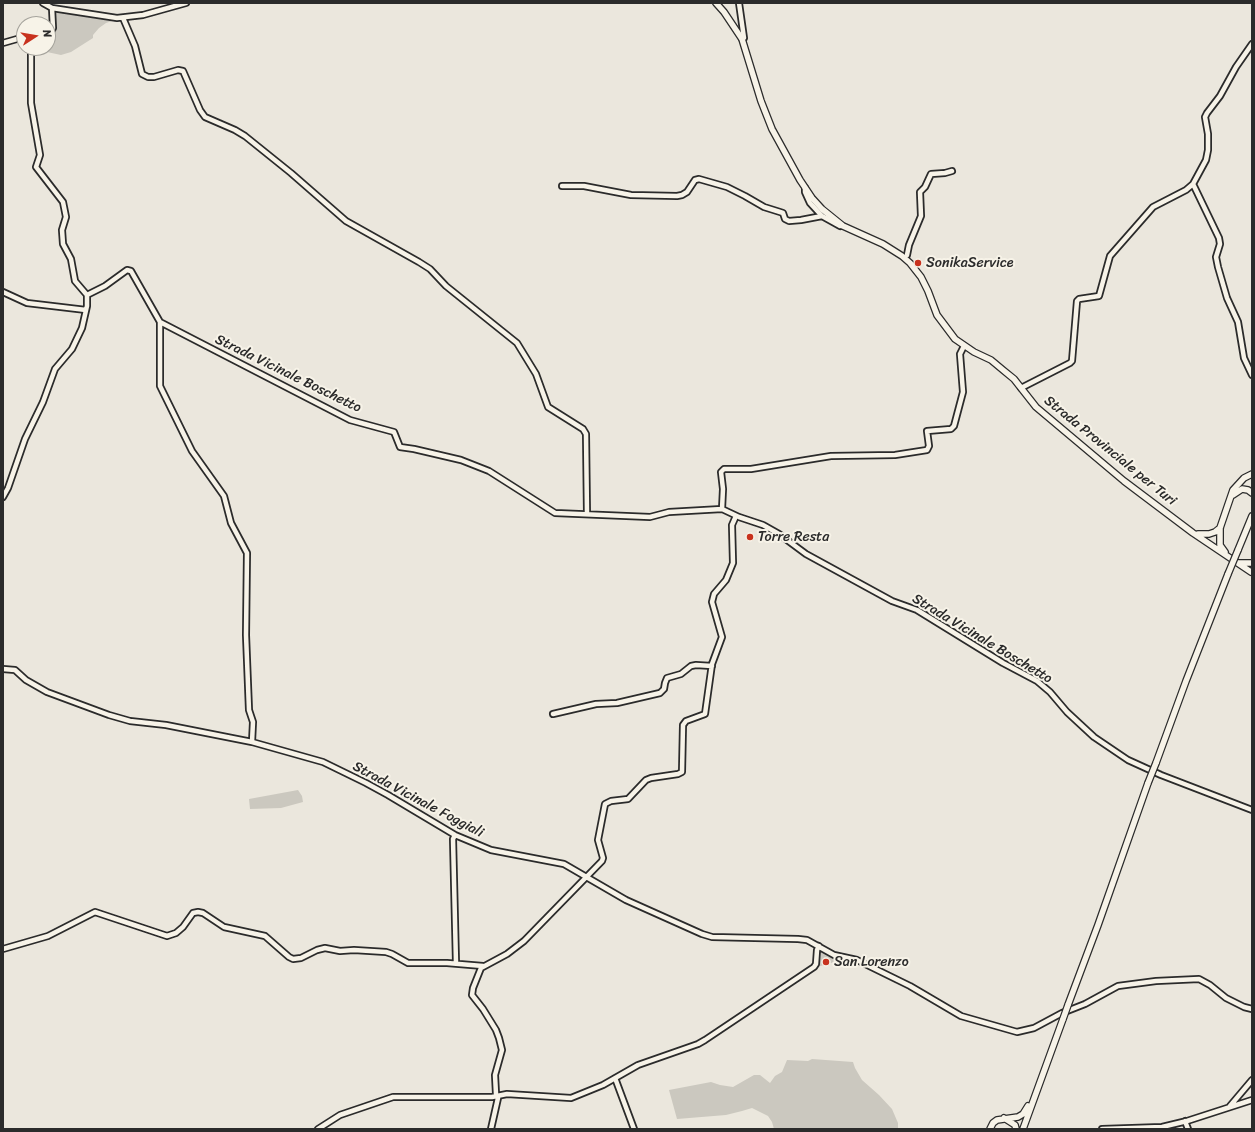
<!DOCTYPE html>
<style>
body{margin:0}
#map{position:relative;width:1255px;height:1132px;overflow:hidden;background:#ebe7dd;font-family:Sriracha,sans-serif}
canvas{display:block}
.frame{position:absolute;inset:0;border:4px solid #2b2b2b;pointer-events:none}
.north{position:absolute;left:16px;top:16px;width:40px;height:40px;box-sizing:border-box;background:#f7f3e8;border:1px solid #a5a39c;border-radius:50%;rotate:78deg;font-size:11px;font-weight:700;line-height:16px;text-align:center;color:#2b2b2b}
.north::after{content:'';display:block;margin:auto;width:14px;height:18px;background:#c8321e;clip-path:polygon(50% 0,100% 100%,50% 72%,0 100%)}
</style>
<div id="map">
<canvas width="1255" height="1132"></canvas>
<div class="frame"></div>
<div class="north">N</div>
</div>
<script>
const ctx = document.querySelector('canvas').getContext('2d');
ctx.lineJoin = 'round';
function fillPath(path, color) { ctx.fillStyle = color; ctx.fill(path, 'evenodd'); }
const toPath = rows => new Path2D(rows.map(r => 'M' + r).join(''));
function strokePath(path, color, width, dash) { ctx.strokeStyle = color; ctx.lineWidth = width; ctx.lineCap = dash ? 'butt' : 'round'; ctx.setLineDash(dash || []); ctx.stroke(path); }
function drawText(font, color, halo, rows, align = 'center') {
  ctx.font = font + ' Sriracha,sans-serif'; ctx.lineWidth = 4; ctx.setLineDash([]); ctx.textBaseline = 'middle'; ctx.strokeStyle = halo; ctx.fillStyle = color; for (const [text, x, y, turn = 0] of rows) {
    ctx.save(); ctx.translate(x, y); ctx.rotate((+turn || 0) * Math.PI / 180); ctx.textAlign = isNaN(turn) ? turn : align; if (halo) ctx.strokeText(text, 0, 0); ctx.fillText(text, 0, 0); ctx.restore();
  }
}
const green = toPath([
 [54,10,80,16,112,21,106,23,99,28,93,35,93,38,71,52,61,55,47,52,32,55,32,48,48,48,48,35,53,33],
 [298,790,302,796,303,802,281,808,250,809,249,799],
 [821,950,837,957,838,961,817,967,818,952],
 [812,1059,853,1062,855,1068,862,1080,879,1095,892,1109,898,1123,898,1129,774,1129,772,1122,768,1116,752,1108,742,1111,726,1115,677,1119,669,1090,711,1082,720,1085,733,1087,754,1075,760,1075,770,1083,775,1076,782,1072,787,1060,808,1061]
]);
const minor = toPath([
 [43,3,52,8,53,28,51,32,48,33],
 [739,3,744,38,742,39],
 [52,8,117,18,143,15,186,3],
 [123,18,135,46,142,74,148,77,154,77,178,70,183,71,200,110,205,117,235,130,245,136,291,173,346,221,419,262,430,269,446,286,517,343,536,374,548,407,583,429,586,434,587,514],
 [3,43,24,37],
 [1193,184,1219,238,1220,244,1216,257,1218,267,1227,298,1238,322,1244,358,1252,375],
 [562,186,584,186,631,195,677,196,682,195,687,192,695,180,699,179,727,187,745,196,764,207,780,212,783,213,785,219,789,221,801,220,822,216,810,203,805,192,805,188],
 [822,216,840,226],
 [907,255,909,245,921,216,920,192,925,187,931,174,945,173,952,171],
 [3,292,27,303,86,310],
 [87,295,105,286,127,270,131,271,160,322,160,386,192,451,224,496,231,523,247,553,246,635,249,710,253,722,252,742],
 [160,322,350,420,394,432,400,447,414,449,461,460,489,471,555,513,650,517,669,512,722,509,739,517,763,525,779,534,806,554,892,601,917,610,1003,663,1037,681,1050,692,1067,712,1094,737,1128,760,1161,775,1252,810],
 [1021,388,1070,363,1072,361,1077,301,1079,299,1099,296,1110,256,1153,207,1186,190,1193,184,1206,160,1208,150,1208,134,1205,117,1207,113,1220,96,1236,67,1252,44],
 [3,497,8,488,25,439,43,402,55,369,72,349,82,328,87,306,87,295,75,281,71,259,63,244,62,230,66,217,63,202,36,167,40,155,31,103,31,48],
 [722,509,723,489,721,472,724,469,751,469,831,456,895,455,927,450,929,446,927,431,951,429,954,426,963,392,960,354,964,346],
 [3,669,15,670,26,680,47,692,109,715,130,721,166,725,252,742,323,762,366,783,388,795,455,835,491,850,564,864,626,900,702,934,712,937,798,939,807,940,834,955,857,960,910,986,961,1016,1017,1032,1034,1028,1062,1013,1085,1004,1118,986,1156,981,1199,979,1210,985,1226,998,1244,1007,1252,1009],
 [553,714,596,704,617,703,660,693,664,689,665,683,667,678,681,674,691,666,696,665,712,666],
 [455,835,453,839,456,963],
 [3,949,48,936,95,912,167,936,176,933,183,927,193,913,198,912,203,913,224,927,265,936,289,957,293,959,301,958,317,950,325,948,340,951,354,950,386,952,392,954,408,963,447,963,483,966],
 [615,1078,634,1129],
 [1230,1106,1252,1080],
 [1185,1121,1188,1129],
 [318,1129,340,1115,393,1097,492,1097,507,1094,571,1098,603,1085,638,1065,698,1044,705,1040,814,967,816,964,817,950,819,946],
 [491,1129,498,1098,496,1094,495,1075,502,1050,499,1038,496,1030,483,1009,472,995,473,988,481,968,507,954,524,941,602,861,603,858,598,840,605,804,611,801,628,799,646,780,651,778,678,774,682,772,683,725,686,721,705,714,712,664,722,637,712,602,714,594,726,580,733,563,732,525,736,516],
 [1102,1129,1162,1127,1187,1121,1252,1100]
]);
const major = toPath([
 [716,3,724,12,742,39,761,101,772,129,800,180,812,198,822,209,843,226,883,244,902,256,910,263,921,277,928,291,937,315,955,339,974,352,991,360,1003,370,1014,379,1036,407,1124,481,1193,533,1251,572],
 [1233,495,1242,489,1248,490,1252,493],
 [1198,534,1209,534,1215,532,1220,528],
 [1238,550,1252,516],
 [1225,552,1220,545,1220,528,1233,490,1244,478,1252,474],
 [1238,563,1252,563],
 [1156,763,1186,681,1228,574],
 [1068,1005,1098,925,1148,783],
 [1004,1118,1015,1125,1016,1129],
 [990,1129,993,1123,997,1120,1018,1117,1023,1114,1028,1106],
 [1023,1129,1063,1019]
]);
const majorBridge = toPath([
 [1228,574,1238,550],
 [1148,783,1156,763],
 [1063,1019,1068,1005]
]);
const markers = [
 [918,263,4,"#c8321e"],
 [750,537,4,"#c8321e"],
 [826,962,4,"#c8321e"]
];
const poiNames = [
 ["SonikaService",926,263],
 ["Torre Resta",758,537],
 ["San Lorenzo",834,962]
];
const streetNames = [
 ["Strada Vicinale Boschetto",288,374,26],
 ["Strada Provinciale per Turi",1110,451,39],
 ["Strada Vicinale Boschetto",982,639,31],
 ["Strada Vicinale Foggiali",418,800,28]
];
fillPath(green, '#cbc8bf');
strokePath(minor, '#2b2b2b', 8);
strokePath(major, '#2b2b2b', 8);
strokePath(minor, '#f7f3e8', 4.5);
strokePath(major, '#f7f3e8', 5.5);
strokePath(majorBridge, '#2b2b2b', 8, []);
strokePath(majorBridge, '#f7f3e8', 5.5);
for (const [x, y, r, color] of markers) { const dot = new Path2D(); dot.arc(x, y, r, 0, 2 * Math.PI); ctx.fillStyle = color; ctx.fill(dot); strokePath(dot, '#f7f3e8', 1.5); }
drawText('14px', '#2b2b2b', '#f7f3e8', poiNames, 'left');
drawText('14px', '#2b2b2b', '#f7f3e8', streetNames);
</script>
